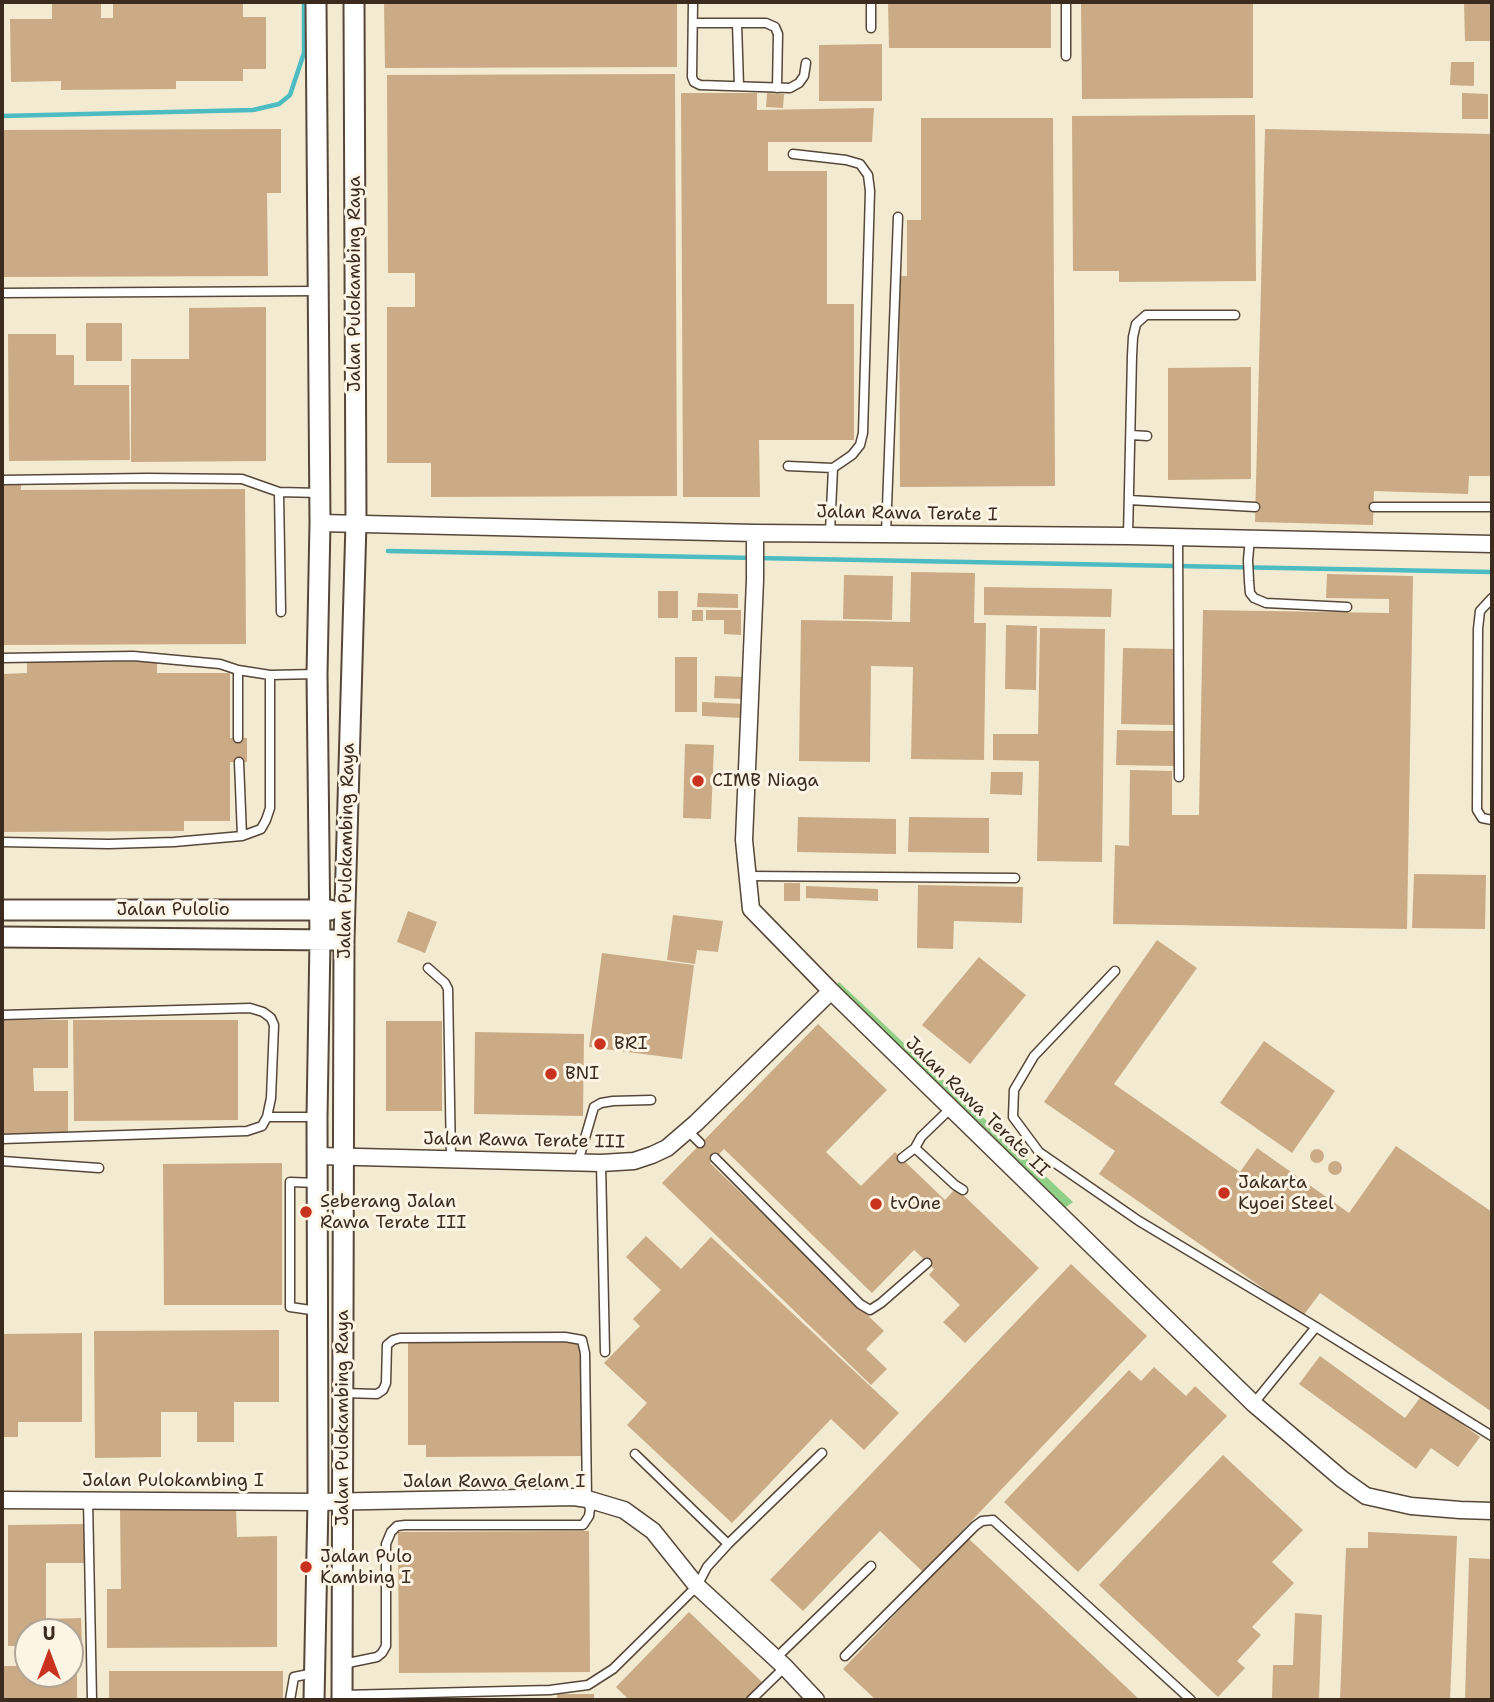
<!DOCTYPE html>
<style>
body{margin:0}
#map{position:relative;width:1494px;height:1702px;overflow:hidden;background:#f2ebd1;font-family:"Shantell Sans",sans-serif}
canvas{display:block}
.frame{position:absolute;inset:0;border:4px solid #3b2a1e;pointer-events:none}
.north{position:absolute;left:14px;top:1618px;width:70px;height:70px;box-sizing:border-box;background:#fcf5e5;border:2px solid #afa495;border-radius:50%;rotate:0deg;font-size:19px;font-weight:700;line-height:28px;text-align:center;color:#3b2a1e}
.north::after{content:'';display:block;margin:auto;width:24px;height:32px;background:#c8321e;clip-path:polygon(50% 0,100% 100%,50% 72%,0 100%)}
</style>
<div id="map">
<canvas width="1494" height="1702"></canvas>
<div class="frame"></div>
<div class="north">U</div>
</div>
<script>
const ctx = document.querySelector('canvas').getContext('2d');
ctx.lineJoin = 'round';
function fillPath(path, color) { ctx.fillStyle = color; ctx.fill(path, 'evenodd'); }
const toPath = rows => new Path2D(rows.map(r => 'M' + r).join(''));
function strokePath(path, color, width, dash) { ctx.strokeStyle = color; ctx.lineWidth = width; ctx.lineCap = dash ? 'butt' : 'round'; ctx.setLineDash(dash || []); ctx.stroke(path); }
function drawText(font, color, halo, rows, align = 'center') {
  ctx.font = font + ' "Shantell Sans",sans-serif'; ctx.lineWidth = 6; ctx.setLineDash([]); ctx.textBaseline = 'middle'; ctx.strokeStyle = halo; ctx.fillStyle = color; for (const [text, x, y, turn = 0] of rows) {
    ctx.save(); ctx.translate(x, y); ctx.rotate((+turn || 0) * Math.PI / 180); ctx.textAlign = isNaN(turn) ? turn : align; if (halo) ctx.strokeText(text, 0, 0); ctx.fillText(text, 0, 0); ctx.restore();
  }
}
const green = toPath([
 [839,982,1073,1202,1058,1213,831,991]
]);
const stream = toPath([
 [2,116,253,110,279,104,290,95,304,53,304,2],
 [388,551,1492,572]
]);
const building = toPath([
 [52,2,101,2,101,18,113,18,113,2,243,2,243,17,266,17,266,69,243,69,243,81,176,81,176,89,61,90,61,81,11,82,10,19,52,19],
 [384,2,677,2,677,67,385,68],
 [888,2,1051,2,1051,48,889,48],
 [1081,2,1253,2,1253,98,1082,99],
 [1464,2,1492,2,1492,41,1465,41],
 [882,44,882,101,819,101,819,45],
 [1451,62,1474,62,1474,86,1450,85],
 [675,74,677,496,431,497,431,463,387,463,387,307,415,307,415,273,388,273,387,75],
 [681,93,757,93,757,110,874,108,872,142,768,142,768,171,827,171,827,304,854,304,854,440,759,440,760,497,683,497],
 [767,93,784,94,783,108,766,107],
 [1462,93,1488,94,1488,119,1462,119],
 [1255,115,1256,281,1119,282,1119,271,1073,271,1072,116],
 [921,118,1053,118,1055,486,900,487,899,276,907,276,907,220,921,220],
 [281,129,281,193,267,193,268,276,2,277,2,130],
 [1265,129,1492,134,1492,476,1469,476,1468,494,1374,491,1373,525,1255,522],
 [266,307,266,461,131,462,131,359,189,359,189,308],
 [86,323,122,323,122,361,86,361],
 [8,334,56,334,56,355,74,355,74,385,129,385,130,460,9,461],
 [1251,367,1251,479,1168,480,1168,368],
 [2,482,21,482,21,490,245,489,246,644,2,645],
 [911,572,975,573,974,623,986,623,984,760,911,759,913,667,871,666,870,762,799,761,801,620,910,622],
 [1327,574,1413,576,1407,929,1113,924,1115,845,1129,846,1130,770,1172,771,1172,815,1199,815,1203,610,1389,613,1389,599,1326,598],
 [844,575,893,576,892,620,843,619],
 [984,587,1112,589,1111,617,984,615],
 [658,591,678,591,678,618,658,618],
 [698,593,738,594,738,608,697,607],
 [692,610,703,610,703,621,692,621],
 [706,610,741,610,741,635,724,634,724,620,706,620],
 [1006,625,1037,626,1036,690,1005,689],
 [1040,628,1105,629,1102,862,1037,861,1039,761,993,760,993,734,1038,734],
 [1123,648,1176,649,1175,725,1121,724],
 [675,657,697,657,697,712,675,712],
 [157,661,157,673,230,673,230,738,247,738,247,762,230,762,230,821,184,821,184,831,2,832,2,674,27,673,27,662],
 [715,676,744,677,743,699,714,698],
 [702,702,744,704,743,718,702,716],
 [1117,730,1176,731,1175,766,1116,765],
 [685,744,714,745,711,819,683,818],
 [991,772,1023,772,1022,795,990,794],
 [798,817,896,819,896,854,797,852],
 [909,817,989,818,989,853,908,852],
 [1414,874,1486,875,1485,929,1412,928],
 [784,883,800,883,800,901,784,901],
 [918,885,1023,887,1022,923,954,921,953,949,917,948],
 [806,886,878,889,878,901,806,898],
 [408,911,437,922,425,953,397,942],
 [673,915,723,921,718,952,697,950,695,964,667,960],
 [1157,940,1197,968,1114,1084,1240,1172,1257,1148,1349,1213,1396,1146,1492,1212,1492,1412,1320,1293,1303,1316,1099,1174,1115,1151,1044,1102],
 [602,953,694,965,682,1059,589,1047],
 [979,957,1026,995,970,1064,922,1025],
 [2,1020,68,1020,68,1068,33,1068,34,1091,68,1091,68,1136,2,1136],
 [73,1020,238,1020,238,1120,74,1121],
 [386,1021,442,1021,442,1111,386,1111],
 [818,1024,887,1090,826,1152,861,1186,895,1152,945,1200,956,1188,1039,1268,965,1343,943,1322,960,1305,929,1275,934,1269,914,1250,872,1293,724,1149,710,1163,884,1331,866,1349,887,1369,871,1385,662,1183],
 [475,1032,584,1034,583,1116,474,1114],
 [1264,1041,1335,1091,1292,1153,1220,1103],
 '1310 1156a7 7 0 1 1 14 0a7 7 0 1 1-14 0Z',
 '1328 1168a7 7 0 1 1 14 0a7 7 0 1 1-14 0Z',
 [282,1163,282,1305,164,1305,163,1164],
 [646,1236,681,1269,711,1237,899,1413,864,1450,831,1419,732,1523,627,1425,647,1403,604,1363,640,1326,633,1319,661,1290,626,1257],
 [1071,1264,1147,1336,923,1572,880,1531,803,1611,770,1580],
 [279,1330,279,1402,234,1402,234,1442,197,1442,197,1412,161,1412,161,1457,95,1458,94,1331],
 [82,1333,82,1422,18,1422,18,1437,2,1437,2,1334],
 [581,1342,582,1456,426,1457,426,1445,408,1445,408,1343],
 [1320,1356,1405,1418,1422,1395,1480,1437,1458,1467,1431,1448,1416,1469,1299,1384],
 [1154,1367,1186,1396,1195,1386,1227,1416,1078,1572,1004,1502,1129,1370,1141,1381],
 [1223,1455,1303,1530,1272,1562,1294,1583,1252,1627,1261,1635,1237,1661,1245,1668,1218,1697,1099,1585],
 [120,1508,236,1508,237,1537,277,1536,277,1647,107,1648,107,1589,121,1589],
 [87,1524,87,1563,46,1563,46,1619,81,1618,82,1646,70,1646,70,1632,28,1632,28,1646,8,1646,8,1525],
 [589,1531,590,1672,399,1673,398,1532],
 [1368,1532,1457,1536,1450,1700,1340,1700,1346,1548,1368,1548],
 [968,1538,1140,1700,876,1700,843,1669],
 [1469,1558,1492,1559,1492,1700,1465,1700],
 [689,1612,762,1682,744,1700,629,1700,616,1687],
 [1295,1613,1322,1615,1319,1700,1272,1700,1273,1665,1293,1665],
 [2,1666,28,1666,28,1674,70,1674,70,1666,77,1666,77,1700,2,1700],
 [109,1671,283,1671,283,1700,109,1700],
 [557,1694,594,1694,594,1700,557,1700]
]);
const service = toPath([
 [693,2,692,77,694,82,700,85,790,88,799,83,804,76,806,63],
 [871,2,871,28],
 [1066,2,1066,56],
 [693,23,766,23,775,27,778,34,777,88],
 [737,23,739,86],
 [2,293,318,291],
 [1131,435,1147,436],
 [788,466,833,468,852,455,860,445,863,433,870,191,868,175,860,164,846,160,793,154],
 [2,480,147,478,242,479,279,492],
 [1129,500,1255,507],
 [1374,507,1492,507],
 [830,532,833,468],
 [886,533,898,217],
 [1128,536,1132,356,1133,337,1136,324,1146,315,1235,315],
 [1178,537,1179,777],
 [1250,538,1248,560,1249,581,1250,593,1254,598,1266,603,1347,607],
 [1492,598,1480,611,1478,629,1477,810,1482,818,1492,820],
 [281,612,279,492,320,493],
 [2,658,133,656,220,664,238,670],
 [238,738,238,670,270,675],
 [239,762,242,836],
 [2,842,109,844,174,842,242,836,261,829,266,820,270,808,270,675,317,674],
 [747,876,1015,878],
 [428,968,445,983,448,989,451,1159],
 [1115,971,1034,1056,1014,1090,1013,1117,1039,1152,1139,1221,1316,1327,1492,1436],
 [2,1015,250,1008,263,1012,271,1018,274,1025,271,1098,267,1117,262,1126,247,1131,2,1139],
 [267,1117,316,1117],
 [688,1131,700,1143],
 [915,1148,955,1185,963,1190],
 [715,1158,860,1304,870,1310,881,1303,927,1263],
 [902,1158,915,1148,921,1137,951,1108],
 [2,1161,99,1168],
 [578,1162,594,1107,601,1103,613,1101,651,1100],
 [601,1163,605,1352],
 [318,1311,290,1307,290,1182,318,1183],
 [1254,1403,1316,1327],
 [635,1454,728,1544],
 [88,1500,92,1700],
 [845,1656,975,1526,982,1521,993,1520,1191,1700],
 [775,1659,871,1566],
 [343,1664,377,1657,382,1653,386,1646,386,1544,391,1532,397,1526,405,1525,583,1525,589,1516,590,1509,587,1499,585,1353,582,1340,565,1337,400,1338,393,1340,387,1345,386,1383,383,1390,377,1394,344,1393],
 [342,1695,550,1690,588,1685,613,1669,682,1601,697,1586,707,1567,728,1544,822,1453],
 [290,1700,294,1677,314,1673],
 [751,1700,785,1667]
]);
const minor = toPath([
 [320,523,755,533,1128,536,1492,544],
 [755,533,755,580,744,840,751,909,831,991,1254,1404,1342,1479,1366,1496,1411,1506,1460,1510,1492,1511],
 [318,1156,601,1163,634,1161,652,1155,667,1148,696,1123,831,991],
 [2,1500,318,1502,574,1497,587,1499,624,1510,653,1531,697,1586,785,1667,816,1700]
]);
const tertiary = toPath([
 [2,910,330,910],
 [2,937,333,940],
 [314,1700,318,1502,317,1117,320,940,317,674,320,523,316,2],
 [342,1700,344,940,356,523,354,2]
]);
const markers = [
 [698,781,7,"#c8321e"],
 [600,1044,7,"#c8321e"],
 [551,1074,7,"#c8321e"],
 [1224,1193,7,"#c8321e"],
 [876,1204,7,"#c8321e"],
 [306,1212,7,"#c8321e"],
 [306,1567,7,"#c8321e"]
];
const streetNames = [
 ["Jalan Pulokambing Raya",355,284,-90],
 ["Jalan Rawa Terate I",907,514,1],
 ["Jalan Pulokambing Raya",347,851,-89],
 ["Jalan Pulolio",173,910],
 ["Jalan Rawa Terate II",977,1107,44],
 ["Jalan Rawa Terate III",524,1141,1],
 ["Jalan Pulokambing Raya",343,1418,-90],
 ["Jalan Pulokambing I",173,1481],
 ["Jalan Rawa Gelam I",494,1482]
];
const poiNames = [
 ["CIMB Niaga",712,781],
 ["BRI",614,1044],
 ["BNI",565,1074],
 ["Jakarta",1238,1183],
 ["Kyoei Steel",1238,1204],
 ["Seberang Jalan",320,1202],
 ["Rawa Terate III",320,1223],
 ["tvOne",890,1204],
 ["Jalan Pulo",320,1557],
 ["Kambing I",320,1578]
];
fillPath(green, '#90cf86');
strokePath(stream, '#4cbbc2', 4.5);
fillPath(building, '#cbaa86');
strokePath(service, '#564739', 11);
strokePath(minor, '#564739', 19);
strokePath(tertiary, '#564739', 23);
strokePath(service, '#fff', 8);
strokePath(minor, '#fff', 16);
strokePath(tertiary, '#fff', 19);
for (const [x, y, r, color] of markers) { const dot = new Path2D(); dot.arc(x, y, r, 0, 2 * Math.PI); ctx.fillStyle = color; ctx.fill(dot); strokePath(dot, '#fcf5e5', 2.5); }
drawText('18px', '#3b2a1e', '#fcf5e5', streetNames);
drawText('18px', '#3b2a1e', '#fcf5e5', poiNames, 'left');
</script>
